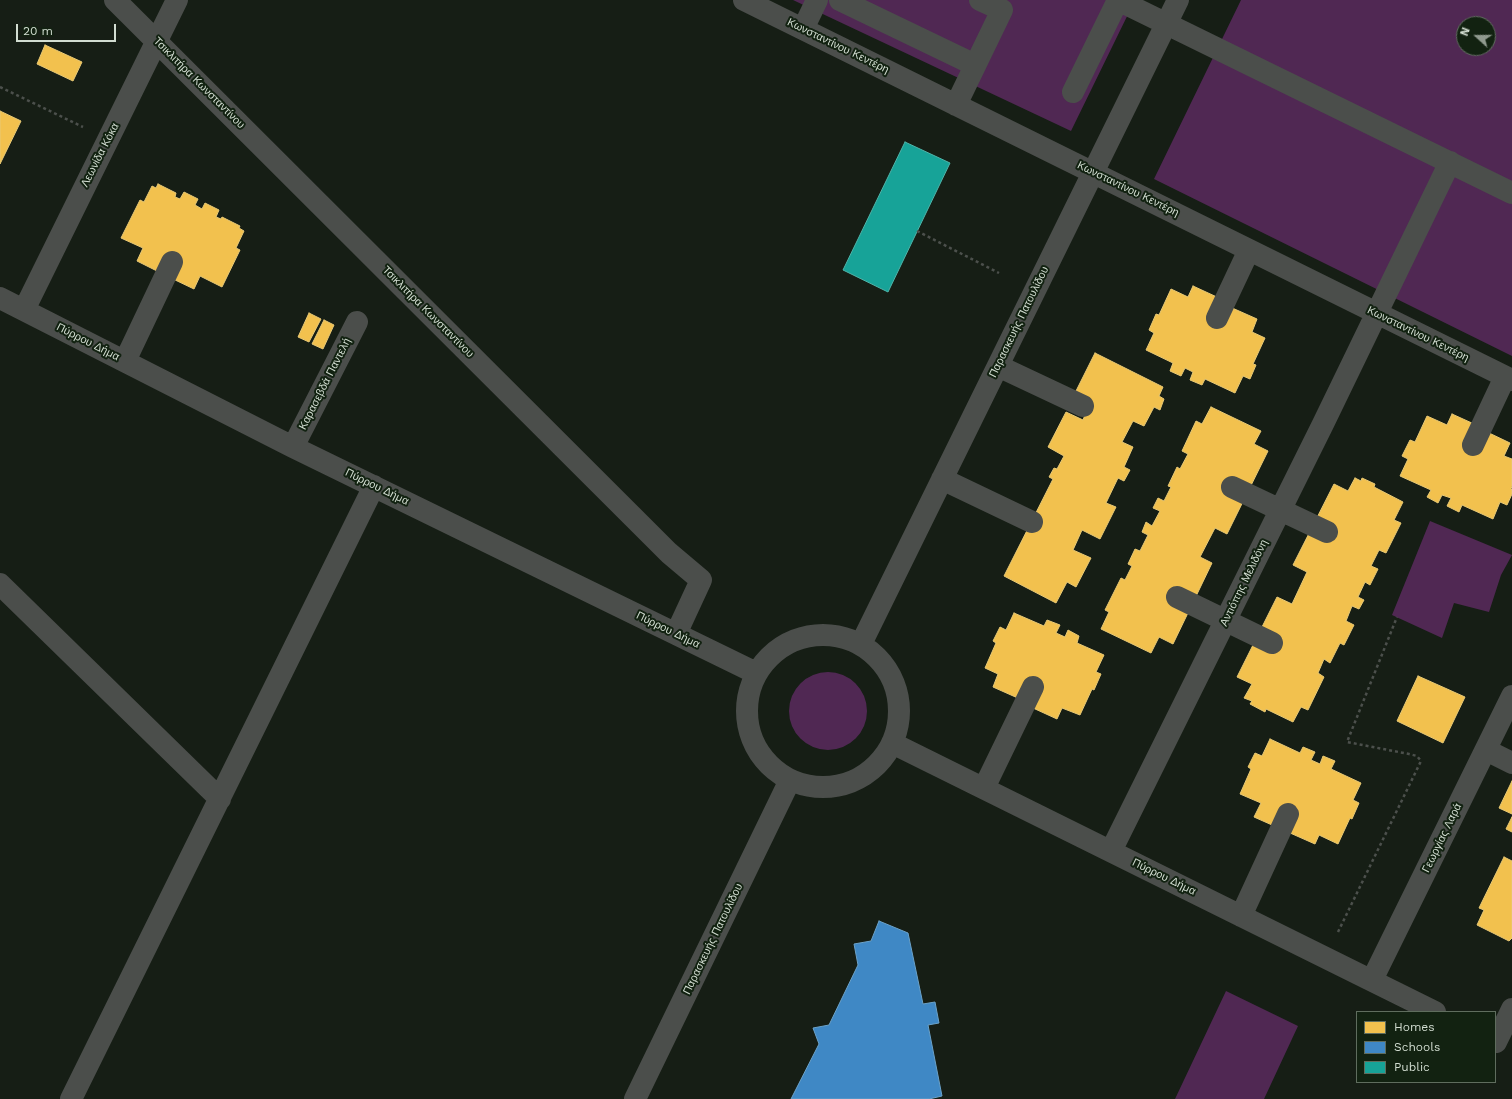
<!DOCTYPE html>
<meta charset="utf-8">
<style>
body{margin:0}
#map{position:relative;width:1512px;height:1099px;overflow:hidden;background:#161e15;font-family:"Work Sans",sans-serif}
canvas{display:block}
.legend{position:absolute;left:1356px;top:1011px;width:140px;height:72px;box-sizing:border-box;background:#122211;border:1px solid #5f6d5e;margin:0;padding:5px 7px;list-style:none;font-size:12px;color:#d2ddd1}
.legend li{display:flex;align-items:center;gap:8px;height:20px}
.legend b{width:20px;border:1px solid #5f6d5e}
.north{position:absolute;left:1456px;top:16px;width:40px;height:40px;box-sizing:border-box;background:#122211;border:1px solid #5f6d5e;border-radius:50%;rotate:291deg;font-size:11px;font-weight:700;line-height:16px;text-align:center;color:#d2ddd1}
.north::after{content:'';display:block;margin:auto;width:14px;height:18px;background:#909a8f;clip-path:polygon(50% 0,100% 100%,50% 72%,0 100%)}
.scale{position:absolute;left:16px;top:24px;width:100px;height:18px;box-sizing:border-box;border:2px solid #d2ddd1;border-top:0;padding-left:5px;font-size:12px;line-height:14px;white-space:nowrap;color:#d2ddd1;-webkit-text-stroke:3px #122211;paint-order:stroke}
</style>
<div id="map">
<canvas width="1512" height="1099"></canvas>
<ul class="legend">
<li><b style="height:11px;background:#f2c14e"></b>Homes</li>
<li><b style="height:11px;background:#3f88c5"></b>Schools</li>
<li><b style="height:11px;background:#17a398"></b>Public</li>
</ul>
<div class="north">N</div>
<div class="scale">20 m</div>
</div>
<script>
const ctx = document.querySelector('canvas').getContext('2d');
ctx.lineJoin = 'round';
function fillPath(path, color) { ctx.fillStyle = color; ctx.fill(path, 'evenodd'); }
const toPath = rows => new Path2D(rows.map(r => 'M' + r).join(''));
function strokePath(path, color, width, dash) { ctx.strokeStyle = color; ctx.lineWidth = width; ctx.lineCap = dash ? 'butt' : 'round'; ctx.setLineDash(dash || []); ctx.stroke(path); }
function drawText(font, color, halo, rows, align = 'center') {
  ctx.font = font + ' "Work Sans",sans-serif'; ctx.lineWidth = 4; ctx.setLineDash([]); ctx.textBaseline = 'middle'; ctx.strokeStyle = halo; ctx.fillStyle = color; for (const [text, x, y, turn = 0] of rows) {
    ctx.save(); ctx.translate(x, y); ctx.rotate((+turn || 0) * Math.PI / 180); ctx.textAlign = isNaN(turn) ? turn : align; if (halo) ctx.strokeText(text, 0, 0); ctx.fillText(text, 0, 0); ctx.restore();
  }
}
const green = toPath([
 [793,0,1135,0,1071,131],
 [1241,0,1512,0,1512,356,1154,179],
 [1464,24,1488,24,1488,48,1464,48],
 [1430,521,1512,555,1501,575,1489,612,1454,603,1442,638,1392,615],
 '789 711a39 39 0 1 1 78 0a39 39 0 1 1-78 0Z',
 [1226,991,1298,1026,1264,1099,1175,1099]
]);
const homes = toPath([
 [45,45,82,62,73,81,37,64,45,45],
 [0,111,21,121,0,164,0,111],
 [158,184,176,193,175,197,180,199,184,192,198,199,195,205,202,209,205,203,219,210,216,217,221,219,222,217,240,226,239,228,244,231,236,248,240,250,222,287,200,276,194,289,171,278,137,261,143,248,121,238,140,200,144,202,152,186,156,188,158,184],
 [1193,286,1219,298,1230,307,1257,319,1252,332,1265,338,1253,364,1256,365,1250,379,1243,376,1235,393,1205,379,1202,385,1190,380,1193,372,1185,368,1181,376,1170,371,1173,363,1146,350,1154,333,1149,330,1156,314,1159,315,1171,289,1188,297,1193,286],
 [309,313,321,319,309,342,298,337,309,313],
 [324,320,334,325,323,349,312,344,324,320],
 [1095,353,1163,387,1159,396,1164,399,1160,410,1154,407,1144,426,1133,421,1122,442,1133,447,1124,467,1130,470,1124,481,1118,478,1106,503,1116,507,1100,539,1082,530,1073,550,1091,558,1076,587,1067,582,1056,603,1004,576,1053,479,1049,477,1054,468,1057,469,1064,456,1048,447,1066,412,1083,420,1085,415,1074,395,1095,353],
 [1211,407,1261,431,1254,444,1268,451,1227,534,1215,528,1200,557,1212,563,1173,644,1159,637,1151,653,1101,629,1109,612,1105,610,1121,578,1125,580,1132,566,1128,564,1135,549,1140,551,1148,535,1142,532,1146,522,1152,526,1160,511,1153,508,1158,498,1164,501,1171,487,1168,486,1177,467,1180,469,1188,454,1182,451,1196,421,1202,424,1211,407],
 [1452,414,1474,424,1487,432,1510,443,1504,456,1512,459,1512,486,1511,489,1512,490,1512,494,1507,505,1500,502,1493,519,1462,505,1459,512,1447,506,1451,498,1442,495,1438,503,1427,497,1431,490,1400,476,1408,459,1402,456,1410,440,1415,442,1427,416,1447,425,1452,414],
 [1355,478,1361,481,1362,478,1375,484,1374,487,1403,502,1394,520,1401,523,1386,553,1379,550,1371,566,1378,569,1370,585,1365,582,1358,597,1364,600,1359,609,1352,606,1346,621,1354,625,1344,645,1340,643,1330,663,1324,659,1318,673,1324,677,1308,710,1301,707,1293,722,1266,709,1265,712,1250,704,1252,701,1244,698,1252,684,1237,677,1277,597,1292,604,1307,572,1293,565,1334,484,1348,491,1355,478],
 [1014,613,1044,626,1047,620,1060,625,1056,633,1065,637,1068,630,1079,636,1077,643,1104,655,1096,672,1101,674,1094,690,1092,689,1080,715,1062,708,1057,719,1033,708,1020,699,993,687,998,674,985,668,996,643,993,641,1000,627,1006,630,1014,613],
 [1418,676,1465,697,1443,743,1397,721,1418,676],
 [1270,739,1300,753,1303,747,1315,752,1311,760,1320,764,1323,756,1335,761,1331,769,1361,783,1353,800,1359,803,1352,819,1350,818,1338,844,1319,835,1315,844,1254,817,1261,803,1240,794,1251,769,1248,767,1255,753,1262,756,1270,739],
 [1512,781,1512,814,1499,808,1512,781],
 [1512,817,1512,832,1506,829,1512,817],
 [1504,857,1512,861,1512,938,1509,941,1477,925,1484,910,1479,908,1504,857]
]);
const schools = toPath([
 [879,921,908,933,923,1004,935,1002,939,1023,928,1025,942,1096,929,1099,791,1099,819,1044,813,1028,829,1025,858,965,854,944,871,941,879,921]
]);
const public = toPath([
 [905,142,950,163,888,292,843,270,905,142]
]);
const path = toPath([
 [0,87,83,127],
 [917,231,999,273],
 [1338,932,1421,761,1417,756,1409,754,1347,742,1397,617]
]);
const minor = toPath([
 [115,0,669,553,701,580,676,634],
 [744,0,1512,380],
 [840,0,975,65],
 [1118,0,1512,193],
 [803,29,817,0],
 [1073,92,1118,0],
 [956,105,1002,10,980,0],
 [0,298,293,447,756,673],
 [24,310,177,0],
 [1217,318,1249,250],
 [125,361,172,262],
 [998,366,1083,406],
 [1473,445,1505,377],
 [293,447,357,322],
 [942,479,1032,522],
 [1232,487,1327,532],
 [0,584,220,799],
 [1177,597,1272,643],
 '747 711a76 76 0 1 1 152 0a76 76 0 1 1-152 0Z',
 [861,644,1178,0],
 [892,743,1435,1012],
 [1486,750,1512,763],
 [984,788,1033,687],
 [1111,851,1323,424,1450,162],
 [1241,916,1288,814],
 [1372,980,1512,696],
 [1496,1042,1512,1009],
 [71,1099,374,486],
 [635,1099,790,780]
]);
const streetNames = [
 ["Κωνσταντίνου Κεντέρη",838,46,26],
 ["Τσικλιτήρα Κωνσταντίνου",199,83,45],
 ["Λεωνίδα Κόκα",100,155,-63],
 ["Κωνσταντίνου Κεντέρη",1128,189,26],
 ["Τσικλιτήρα Κωνσταντίνου",428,312,45],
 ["Παρασκευής Πατουλίδου",1019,322,-64],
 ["Κωνσταντίνου Κεντέρη",1418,334,26],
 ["Πύρρου Δήμα",88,342,27],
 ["Καρασεβδά Παντελή",325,384,-63],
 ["Πύρρου Δήμα",377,487,26],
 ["Αντιόπης Μελιδόνη",1244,583,-64],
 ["Πύρρου Δήμα",668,630,26],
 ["Γεωργίας Λαρά",1442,838,-64],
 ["Πύρρου Δήμα",1164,877,26],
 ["Παρασκευής Πατουλίδου",713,939,-64]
];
fillPath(green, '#502853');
fillPath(homes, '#f2c14e');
strokePath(homes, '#e8c975', 1);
fillPath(schools, '#3f88c5');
strokePath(schools, '#6ba2c9', 1);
fillPath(public, '#17a398');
strokePath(public, '#4fb4a9', 1);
strokePath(path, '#4c504c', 2.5, [3, 3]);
strokePath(minor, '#4b4e4b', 22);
drawText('11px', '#d2ddd1', '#122211', streetNames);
</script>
